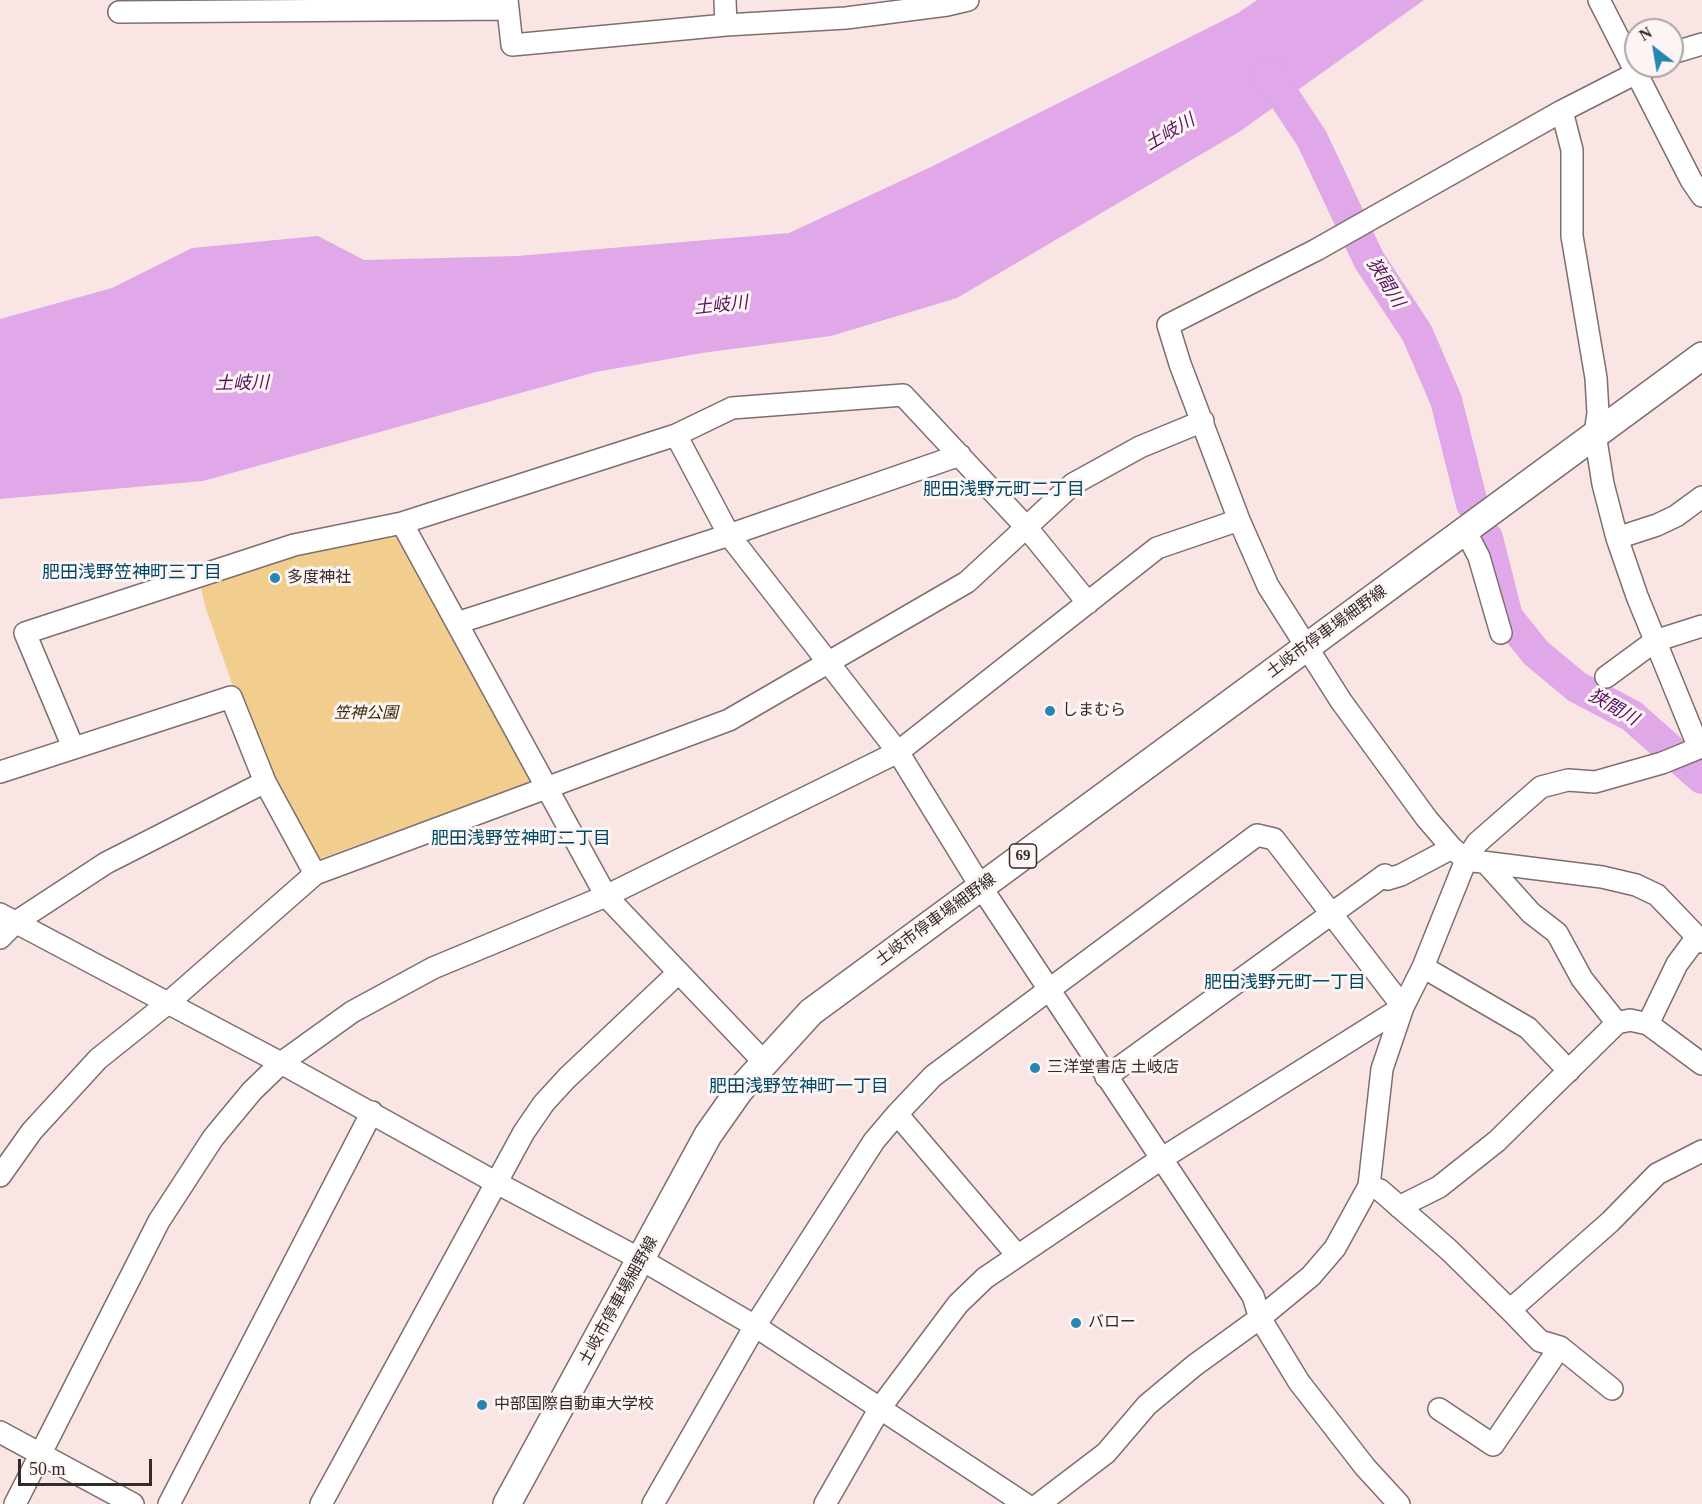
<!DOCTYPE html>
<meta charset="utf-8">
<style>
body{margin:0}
#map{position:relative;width:1702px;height:1504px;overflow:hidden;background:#f9e5e3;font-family:"Times New Roman",serif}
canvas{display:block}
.north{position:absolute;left:1624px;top:18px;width:60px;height:60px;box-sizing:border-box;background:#fdf5f4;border:2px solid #aca4a3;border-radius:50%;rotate:329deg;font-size:16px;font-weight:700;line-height:24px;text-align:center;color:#322b2a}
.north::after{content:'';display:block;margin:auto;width:21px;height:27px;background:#2685b1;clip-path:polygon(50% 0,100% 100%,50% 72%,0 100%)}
.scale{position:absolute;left:18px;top:1459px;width:134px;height:27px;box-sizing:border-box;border:3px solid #322b2a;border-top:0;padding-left:8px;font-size:18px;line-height:21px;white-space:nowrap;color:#322b2a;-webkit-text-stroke:4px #fdf5f4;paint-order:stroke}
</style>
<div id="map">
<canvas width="1702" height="1504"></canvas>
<div class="north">N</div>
<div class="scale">50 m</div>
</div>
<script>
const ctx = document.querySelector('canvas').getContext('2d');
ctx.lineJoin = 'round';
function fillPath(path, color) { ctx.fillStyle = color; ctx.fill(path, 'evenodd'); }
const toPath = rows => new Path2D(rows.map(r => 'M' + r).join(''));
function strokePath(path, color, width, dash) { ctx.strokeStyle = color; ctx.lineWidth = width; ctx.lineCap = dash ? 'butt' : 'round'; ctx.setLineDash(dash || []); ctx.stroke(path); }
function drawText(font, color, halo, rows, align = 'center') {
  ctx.font = font + ' "Times New Roman","Noto Sans JP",serif'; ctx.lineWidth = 6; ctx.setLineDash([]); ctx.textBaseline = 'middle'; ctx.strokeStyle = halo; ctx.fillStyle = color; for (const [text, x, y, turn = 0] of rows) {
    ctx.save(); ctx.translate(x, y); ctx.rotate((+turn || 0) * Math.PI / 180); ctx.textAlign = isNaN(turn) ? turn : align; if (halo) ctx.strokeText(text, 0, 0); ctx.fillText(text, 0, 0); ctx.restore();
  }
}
const green = toPath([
 [403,536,534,781,308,863,256,753,205,606,200,582,299,551]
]);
const water = toPath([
 [1257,0,1424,0,1239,132,957,298,831,336,702,353,596,372,203,481,0,499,0,319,112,288,192,248,318,236,364,260,517,256,789,233,935,165,1238,13]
]);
const river = toPath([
 [1269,74,1312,139,1369,260,1417,333,1446,400,1472,504],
 [1487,538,1507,617,1536,653,1577,687,1632,716,1702,778]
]);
const minor = toPath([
 [507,0,512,45,726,25,846,18,947,5,968,0],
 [725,0,726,25],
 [1599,0,1691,180,1702,196],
 [119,12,508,9],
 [1672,53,1702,44],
 [1650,66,1562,111,1316,250,1168,325,1180,364,1239,520,1268,586,1341,701,1427,819,1452,848,1466,860,1602,877,1636,885,1657,895,1702,942],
 [676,435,729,535,898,752,981,887,1253,1296,1260,1318,1299,1382,1365,1467,1399,1504],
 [402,523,606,896,764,1062],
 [1465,530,1479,557,1501,633],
 [1617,538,1657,525,1676,516,1702,497],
 [457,623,729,535,960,455],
 [1606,677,1655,641,1702,626],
 [73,747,25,633,294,545,402,523,676,435,732,408,903,395,1027,528,1088,603],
 [0,772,231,697,265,782,315,874],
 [1486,863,1531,913,1557,933,1582,979,1617,1023,1630,1020,1648,1024,1702,1064],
 [0,914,281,1063,495,1182,642,1260,755,1326,1025,1504],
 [0,938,16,922,106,863,265,782],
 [1423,967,1528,1028,1569,1071],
 [1648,1024,1677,964,1697,937],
 [1106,1077,1385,875,1388,879,1401,875,1452,848],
 [897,1114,1017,1255],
 [0,1176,32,1131,98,1059,168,1003,315,874,729,720,967,582,1073,484,1140,447,1203,421],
 [1369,1186,1380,1190,1449,1250,1510,1310,1610,1222,1657,1174,1702,1151],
 [1399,1207,1439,1187,1497,1141,1617,1023],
 [1510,1310,1540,1341,1560,1347,1612,1389],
 [1439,1409,1493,1445,1560,1347],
 [0,1432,133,1504],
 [15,1504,159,1221,213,1138,252,1091,281,1063,352,1012,433,968,606,896,898,752,1157,548,1239,520],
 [169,1504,372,1112],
 [321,1504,524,1132,544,1103,567,1078,678,973],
 [653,1504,755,1326,874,1141,897,1114,933,1076,1257,835,1274,839,1403,1007,1161,1159,985,1278,958,1304,880,1408,825,1504],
 [1039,1504,1106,1453,1147,1405,1195,1365,1260,1318,1311,1276,1335,1248,1369,1186,1382,1069,1403,1007,1423,967,1466,860,1477,843,1541,787,1568,780,1595,782,1662,763,1699,748,1637,596,1617,538,1603,484,1595,434,1598,413,1596,378,1572,236,1572,150,1562,111]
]);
const major = toPath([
 [507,1504,708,1135,739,1091,811,1012,1702,356]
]);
const markers = [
 [275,578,6,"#2685b1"],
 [1050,711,6,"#2685b1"],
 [1035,1068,6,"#2685b1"],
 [1076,1323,6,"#2685b1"],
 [482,1405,6,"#2685b1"]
];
const shields = [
 [1023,856,27]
];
const shieldNames = [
 ["69",1023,856]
];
const poiNames = [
 ["多度神社",287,578],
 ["しまむら",1062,711],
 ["三洋堂書店 土岐店",1047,1068],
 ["バロー",1088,1323],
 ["中部国際自動車大学校",494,1405]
];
const streetNames = [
 ["土岐市停車場細野線",1327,632,-36],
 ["土岐市停車場細野線",936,920,-36],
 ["土岐市停車場細野線",619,1301,-61]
];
const parkNames = [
 ["笠神公園",366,714]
];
const waterNames = [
 ["土岐川",1170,133,-30],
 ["狭間川",1385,283,58],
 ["土岐川",721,306,-6],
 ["土岐川",242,384,-1],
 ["狭間川",1613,708,30]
];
const neighbourhoodNames = [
 ["肥田浅野元町二丁目",1004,490],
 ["肥田浅野笠神町三丁目",132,573],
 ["肥田浅野笠神町二丁目",521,839],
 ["肥田浅野元町一丁目",1285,983],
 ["肥田浅野笠神町一丁目",799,1087]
];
fillPath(green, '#f2ce8e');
fillPath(water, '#e0a8e8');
strokePath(river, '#e0a8e8', 32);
strokePath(minor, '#7f6e6d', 24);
strokePath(major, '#7f6e6d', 30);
strokePath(minor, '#fff', 21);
strokePath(major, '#fff', 27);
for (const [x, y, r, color] of markers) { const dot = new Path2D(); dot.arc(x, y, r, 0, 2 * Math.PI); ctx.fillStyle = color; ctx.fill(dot); strokePath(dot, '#fdf5f4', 2); }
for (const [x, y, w] of shields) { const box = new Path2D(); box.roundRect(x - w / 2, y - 12, w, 24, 4.5); ctx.fillStyle = '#fdf5f4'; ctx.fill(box); strokePath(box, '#322b2a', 1.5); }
drawText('bold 15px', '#322b2a', null, shieldNames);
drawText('16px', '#322b2a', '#fdf5f4', poiNames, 'left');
drawText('16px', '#322b2a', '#fdf5f4', streetNames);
drawText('italic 16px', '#3c2b08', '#fdf5f4', parkNames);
drawText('italic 18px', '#55115f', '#fdf5f4', waterNames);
drawText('18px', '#004966', '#fdf5f4', neighbourhoodNames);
</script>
